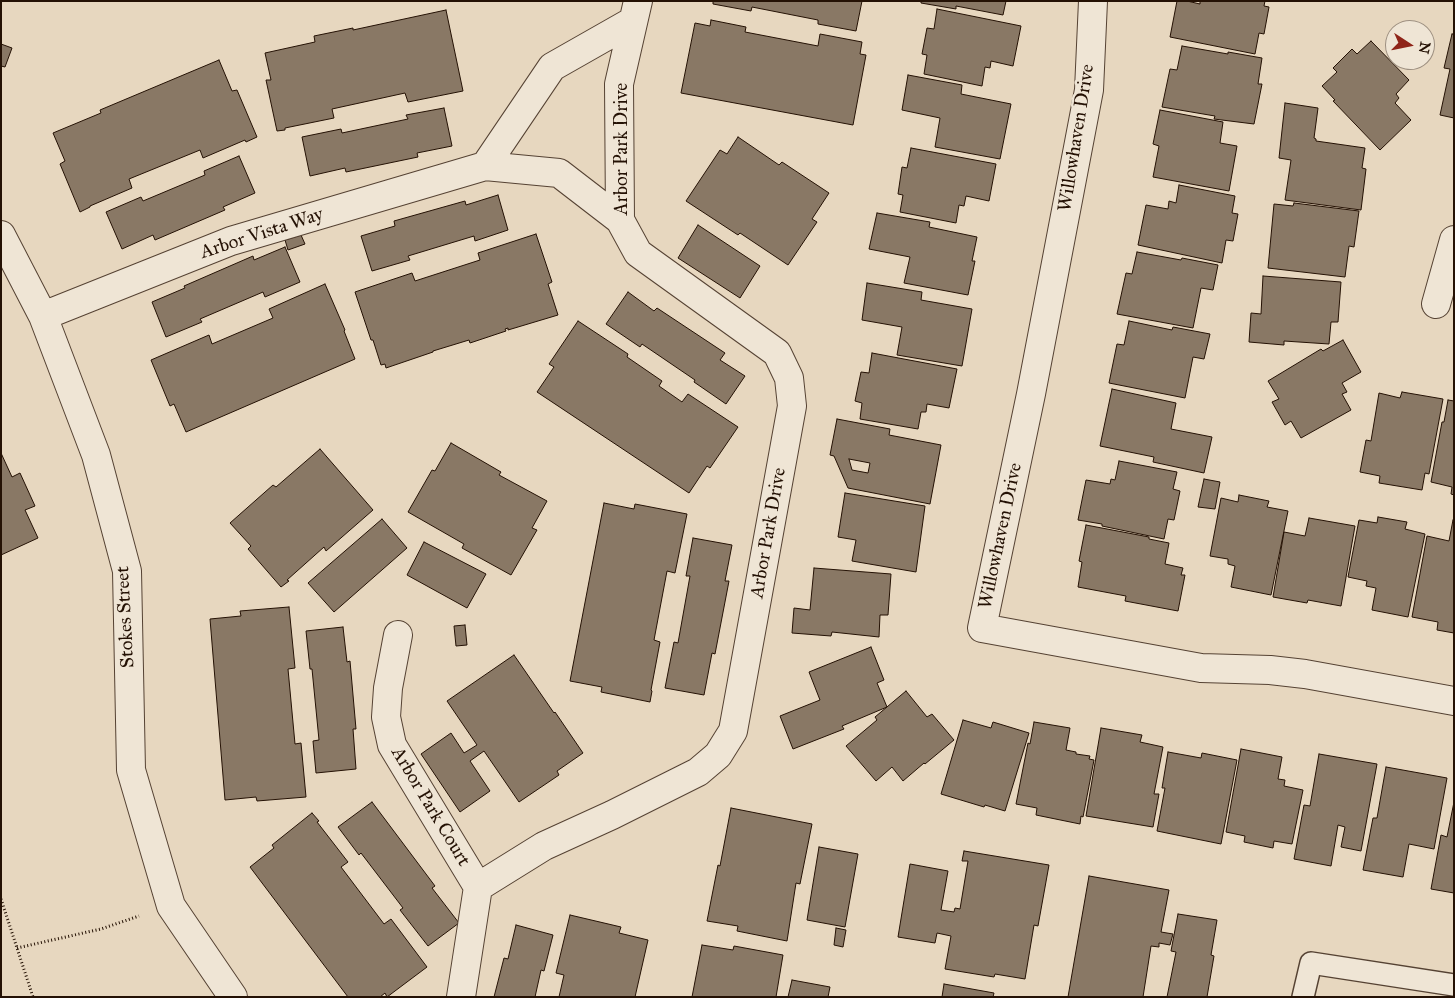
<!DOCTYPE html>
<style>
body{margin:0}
#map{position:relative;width:1455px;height:998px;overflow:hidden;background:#e7d7bf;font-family:"IM FELL Great Primer",serif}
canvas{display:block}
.frame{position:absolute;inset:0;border:2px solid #241104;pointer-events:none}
.north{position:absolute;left:1385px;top:20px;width:50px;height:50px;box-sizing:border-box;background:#efe5d5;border:1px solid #9e9081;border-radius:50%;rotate:101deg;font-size:14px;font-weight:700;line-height:20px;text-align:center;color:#241104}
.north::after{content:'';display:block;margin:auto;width:18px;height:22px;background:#8f2418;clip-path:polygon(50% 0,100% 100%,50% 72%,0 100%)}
</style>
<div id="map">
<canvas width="1455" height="998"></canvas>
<div class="frame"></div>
<div class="north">N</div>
</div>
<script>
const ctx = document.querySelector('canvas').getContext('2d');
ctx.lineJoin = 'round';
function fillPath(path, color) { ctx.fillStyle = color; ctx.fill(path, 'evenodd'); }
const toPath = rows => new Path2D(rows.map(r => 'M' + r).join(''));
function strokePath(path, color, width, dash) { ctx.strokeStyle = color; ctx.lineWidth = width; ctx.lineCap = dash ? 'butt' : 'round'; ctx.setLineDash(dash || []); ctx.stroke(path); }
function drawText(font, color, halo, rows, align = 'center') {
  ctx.font = font + ' "IM FELL Great Primer",serif'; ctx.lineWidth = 5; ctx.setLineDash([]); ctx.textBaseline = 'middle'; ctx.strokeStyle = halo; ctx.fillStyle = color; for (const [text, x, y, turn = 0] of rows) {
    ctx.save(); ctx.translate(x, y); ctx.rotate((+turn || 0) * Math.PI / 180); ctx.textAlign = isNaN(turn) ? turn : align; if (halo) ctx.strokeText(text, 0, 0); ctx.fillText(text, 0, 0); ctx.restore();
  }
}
const building = toPath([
 [713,1,862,1,856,31,818,24,818,20,752,7,751,11,713,4,713,1],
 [921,1,1006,1,1003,15,956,6,956,9,921,3,921,1],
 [1177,1,1187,1,1200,4,1200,1,1265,1,1264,6,1269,7,1264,34,1259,33,1255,54,1170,37,1177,1],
 [937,9,1021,26,1013,66,991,61,990,68,985,67,982,86,924,74,927,55,922,54,927,28,934,29,937,9],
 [446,10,463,91,408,102,405,93,332,109,334,118,285,128,285,130,277,131,266,80,271,80,265,53,315,42,314,36,353,28,353,30,446,10],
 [711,20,746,27,745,32,818,46,820,34,862,42,860,54,866,55,853,125,681,93,695,23,710,26,711,20],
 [1452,34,1454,34,1454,118,1440,115,1450,69,1444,68,1452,34],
 [1371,41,1409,80,1396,94,1399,98,1395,103,1411,120,1380,150,1333,101,1335,100,1322,86,1337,72,1333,68,1352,49,1357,54,1371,41],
 [1,44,12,48,5,67,1,66,1,44],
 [1182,46,1228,54,1228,52,1262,58,1258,84,1262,84,1254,124,1214,119,1215,116,1162,107,1170,69,1177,70,1182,46],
 [219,60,232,91,237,90,257,137,246,142,245,140,203,158,200,150,129,179,132,188,90,206,90,207,80,212,60,164,65,161,53,133,101,113,100,110,219,60],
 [908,75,962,85,961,94,1011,104,1000,159,935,147,940,118,902,110,908,75],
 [1285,103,1318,108,1314,138,1316,139,1316,141,1365,148,1362,168,1366,169,1361,210,1285,200,1291,160,1279,158,1285,103],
 [444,108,452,146,417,153,418,157,346,172,345,168,310,176,302,137,341,129,342,133,408,119,406,115,444,108],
 [1160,110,1223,122,1220,143,1237,146,1229,191,1153,177,1159,146,1153,144,1160,110],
 [738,137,779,165,782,162,829,193,812,219,817,222,788,265,740,233,738,235,686,201,720,150,727,154,738,137],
 [911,148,996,164,989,201,966,196,964,206,959,205,956,223,900,212,903,195,898,194,902,167,907,168,911,148],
 [239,156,255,193,223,207,225,210,155,240,153,235,122,249,106,212,141,197,143,201,205,175,204,171,239,156],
 [1179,185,1235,196,1232,213,1238,214,1233,241,1226,240,1222,263,1138,245,1146,205,1168,209,1169,201,1176,203,1179,185],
 [498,195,508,230,475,241,474,236,408,256,410,260,372,271,361,236,395,226,394,221,465,201,466,205,498,195],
 [1294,203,1359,211,1354,247,1349,246,1345,277,1268,268,1274,204,1293,206,1294,203],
 [877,213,930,222,929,227,977,237,972,261,975,261,968,295,904,283,910,257,869,249,877,213],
 [698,225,760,266,740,298,678,258,698,225],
 [536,234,552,282,548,284,558,315,508,330,508,328,505,329,506,331,470,343,469,340,433,351,433,352,386,368,385,364,381,365,373,340,371,340,355,292,412,273,415,281,480,260,478,253,536,234],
 [301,235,305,244,288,250,285,240,301,235],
 [285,247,300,282,265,297,263,292,200,319,202,322,166,337,152,302,185,288,184,286,253,256,254,260,285,247],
 [1137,252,1181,260,1182,258,1218,265,1213,290,1201,288,1193,328,1117,314,1126,273,1132,274,1137,252],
 [1263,276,1341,282,1338,322,1331,322,1329,344,1284,341,1284,345,1249,342,1251,313,1261,314,1263,276],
 [867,283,922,292,921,300,972,309,962,366,897,355,902,327,862,320,867,283],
 [325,284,345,330,344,331,355,359,186,432,174,404,170,406,151,360,209,335,212,344,273,318,269,309,325,284],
 [628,292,654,311,657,308,725,353,720,360,745,376,726,404,694,382,695,380,642,344,640,347,606,324,628,292],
 [578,321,628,354,627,357,662,381,659,386,682,402,688,394,738,427,710,468,707,466,689,493,537,392,554,367,549,364,578,321],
 [1129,321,1172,330,1173,327,1210,334,1204,359,1193,357,1185,398,1109,383,1117,344,1124,345,1129,321],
 [1343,340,1361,372,1342,383,1347,392,1342,394,1351,410,1301,438,1291,421,1285,425,1272,402,1279,399,1268,381,1321,349,1323,351,1343,340],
 [872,353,957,369,949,408,927,404,926,412,921,412,918,429,860,419,862,403,855,401,861,372,869,373,872,353],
 [1112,389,1176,403,1171,429,1212,437,1204,473,1153,462,1154,457,1100,446,1112,389],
 [1402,392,1443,399,1429,474,1425,473,1422,490,1379,483,1380,476,1360,472,1366,440,1371,441,1379,393,1400,398,1402,392],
 [1448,400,1454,401,1454,495,1451,494,1452,487,1431,482,1442,422,1444,422,1448,400],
 [837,419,890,429,889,435,941,445,930,504,848,488,834,456,830,455,837,419],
 [849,459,870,463,868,473,852,470,849,459],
 [451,443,501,472,499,475,547,501,532,528,537,530,511,575,462,548,464,544,408,512,432,470,435,471,451,443],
 [320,449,373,510,326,551,324,547,287,580,289,581,281,587,248,549,251,546,230,523,273,485,276,487,320,449],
 [1,453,12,477,20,473,35,506,25,510,38,538,1,555,1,453],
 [1119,461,1177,472,1173,489,1180,491,1174,520,1168,519,1164,539,1102,526,1102,524,1078,520,1086,480,1110,484,1111,479,1115,480,1119,461],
 [1204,479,1220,482,1215,509,1198,507,1204,479],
 [845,493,925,506,916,572,852,561,856,540,838,537,845,493],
 [1239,495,1269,501,1267,507,1288,511,1271,595,1231,587,1235,566,1228,564,1228,559,1210,556,1221,498,1238,502,1239,495],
 [604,503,634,509,635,504,687,514,675,573,667,571,654,640,660,642,651,690,652,691,650,702,601,692,602,687,570,681,604,503],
 [1378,517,1407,522,1405,529,1425,534,1408,617,1372,610,1376,588,1366,586,1367,581,1348,577,1359,520,1377,523,1378,517],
 [1309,518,1355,526,1341,606,1308,600,1307,603,1273,597,1284,532,1305,536,1309,518],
 [382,519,407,548,334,612,308,583,382,519],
 [1453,520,1454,520,1454,633,1437,630,1438,622,1412,617,1427,536,1449,541,1453,520],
 [1086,525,1149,537,1149,539,1169,543,1165,564,1183,568,1181,575,1185,575,1178,611,1125,601,1126,596,1078,587,1082,562,1079,561,1086,525],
 [693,538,732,545,725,581,729,581,715,654,712,653,704,695,665,688,674,642,678,643,690,576,686,576,693,538],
 [424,542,486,574,467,608,407,575,424,542],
 [814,568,891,574,888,615,880,615,879,637,832,632,831,636,792,633,794,608,810,610,814,568],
 [289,607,295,668,288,669,295,744,301,743,306,797,257,801,256,797,225,800,210,619,241,616,240,611,289,607],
 [465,625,467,645,456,646,454,626,465,625],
 [343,627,347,662,350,661,356,729,353,729,356,769,316,773,313,741,319,740,312,669,310,669,306,631,343,627],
 [871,647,884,680,877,683,887,707,842,726,844,729,793,749,780,716,820,700,809,672,871,647],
 [514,655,554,713,555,712,583,753,557,771,559,775,519,802,484,751,470,761,490,791,460,812,421,754,451,733,464,753,477,745,447,701,514,655],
 [906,691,927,717,932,714,954,740,925,764,924,763,903,781,892,767,876,781,846,746,877,720,875,717,906,691],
 [963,720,991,728,993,722,1029,733,1005,811,985,805,984,807,941,794,963,720],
 [1034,722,1070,728,1066,750,1076,752,1076,754,1090,756,1089,759,1094,760,1083,817,1081,816,1080,824,1036,815,1037,808,1016,804,1028,743,1030,744,1034,722],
 [1101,728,1142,735,1140,742,1163,747,1154,794,1159,794,1153,827,1086,816,1101,728],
 [1241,749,1282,757,1278,779,1285,780,1284,786,1303,790,1292,844,1274,841,1273,848,1244,842,1245,836,1226,832,1241,749],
 [1168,752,1201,758,1202,753,1237,760,1221,844,1157,831,1165,788,1162,788,1168,752],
 [1319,754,1377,764,1361,851,1341,847,1345,827,1338,825,1331,866,1294,859,1304,805,1310,806,1319,754],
 [1386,767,1447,778,1434,849,1409,844,1403,877,1363,870,1373,818,1377,818,1386,767],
 [372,802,435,886,432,888,459,923,428,946,400,910,403,908,361,853,359,855,338,827,372,802],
 [1454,802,1454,893,1431,889,1441,835,1447,837,1454,802],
 [731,808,812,824,800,884,796,883,787,941,737,931,738,926,707,921,718,865,720,866,731,808],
 [312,813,319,821,317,822,348,862,341,867,384,924,391,919,427,967,387,997,385,993,380,997,348,997,250,867,274,848,272,845,312,813],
 [819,847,858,854,845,927,807,920,819,847],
 [964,851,1049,865,1038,926,1034,925,1025,979,995,974,994,977,945,969,951,936,937,933,935,943,898,937,910,864,948,871,941,910,954,912,955,908,960,909,968,861,962,861,964,851],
 [1089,876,1169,890,1161,932,1173,934,1170,945,1159,943,1159,947,1151,946,1143,997,1068,997,1089,876],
 [1178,914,1217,920,1211,955,1214,956,1207,997,1167,997,1176,952,1171,951,1178,914],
 [570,915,621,927,619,933,648,940,635,997,559,997,564,975,556,973,570,915],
 [516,925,553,935,544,971,541,970,535,997,494,997,504,958,508,959,516,925],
 [836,928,846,930,843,947,834,945,836,928],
 [702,945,733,950,734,946,783,955,776,997,692,997,702,945],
 [792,980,830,987,828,997,788,997,792,980],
 [944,984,994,993,993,997,942,997,944,984]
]);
const path = toPath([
 [1,899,33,997],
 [17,948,101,929,139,916]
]);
const lane = toPath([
 [1303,997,1311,963,1454,985]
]);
const street = toPath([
 [1093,1,1089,90,1031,394,982,628,1201,668,1270,670,1305,674,1454,701],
 [620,220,559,173,485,166,552,67,633,21],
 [1,235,43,316,96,455,127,571,131,770,171,906,233,997],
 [1436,304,1454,240],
 [43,316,231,241,485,166],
 [398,635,388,688,386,717,392,745,478,887],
 [461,997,478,887,544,846,612,815,698,772,718,755,733,731,792,406,789,378,777,353,638,253,620,220,619,84,638,1]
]);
const streetNames = [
 ["Willowhaven Drive",1077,138,-81],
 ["Arbor Park Drive",622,149,-90],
 ["Arbor Vista Way",262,234,-18],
 ["Arbor Park Drive",769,533,-80],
 ["Willowhaven Drive",1001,536,-78],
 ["Stokes Street",126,617,-93],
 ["Arbor Park Court",430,807,59]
];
fillPath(building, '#897865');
strokePath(building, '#241104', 1);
strokePath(lane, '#554233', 24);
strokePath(street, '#554233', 30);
strokePath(path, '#241104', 3, [1, 2.5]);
strokePath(lane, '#efe5d5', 21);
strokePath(street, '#efe5d5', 28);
drawText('19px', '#241104', '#efe5d5', streetNames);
</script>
